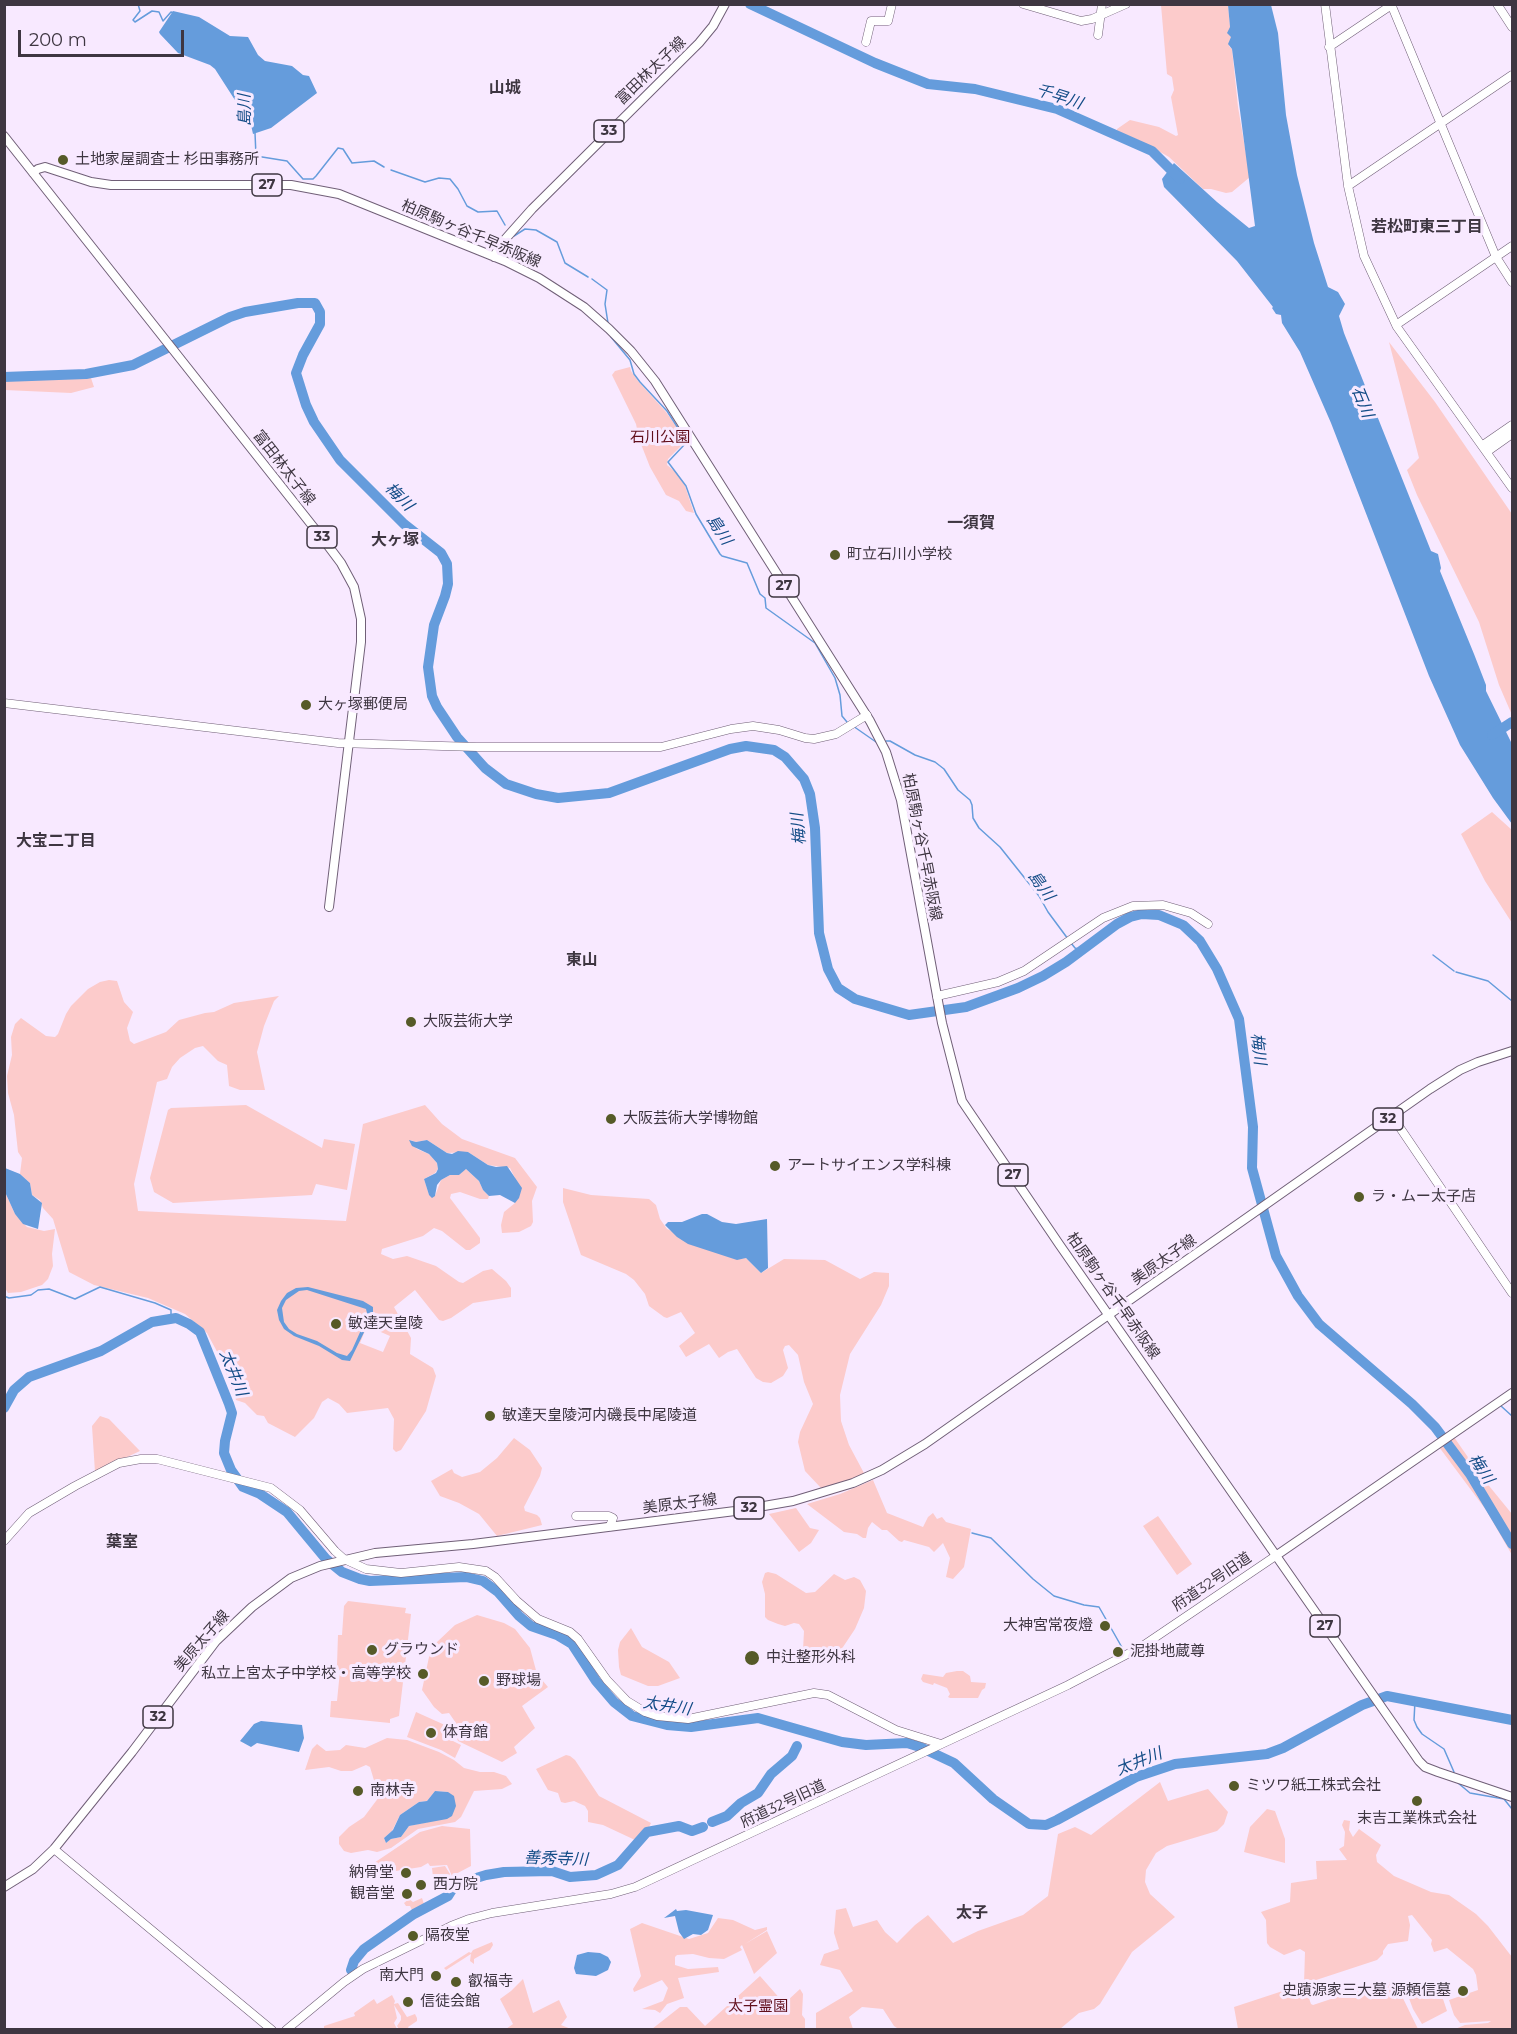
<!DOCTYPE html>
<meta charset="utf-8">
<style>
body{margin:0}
#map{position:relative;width:1517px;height:2034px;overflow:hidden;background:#f8e9ff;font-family:Montserrat,sans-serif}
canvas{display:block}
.frame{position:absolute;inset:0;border:6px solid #3e3641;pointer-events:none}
.scale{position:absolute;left:18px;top:30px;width:166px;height:27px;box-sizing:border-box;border:3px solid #3e3641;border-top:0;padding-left:8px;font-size:18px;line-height:21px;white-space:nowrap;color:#3e3641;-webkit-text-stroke:4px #f8e9ff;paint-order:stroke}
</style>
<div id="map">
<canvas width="1517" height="2034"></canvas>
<div class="frame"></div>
<div class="scale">200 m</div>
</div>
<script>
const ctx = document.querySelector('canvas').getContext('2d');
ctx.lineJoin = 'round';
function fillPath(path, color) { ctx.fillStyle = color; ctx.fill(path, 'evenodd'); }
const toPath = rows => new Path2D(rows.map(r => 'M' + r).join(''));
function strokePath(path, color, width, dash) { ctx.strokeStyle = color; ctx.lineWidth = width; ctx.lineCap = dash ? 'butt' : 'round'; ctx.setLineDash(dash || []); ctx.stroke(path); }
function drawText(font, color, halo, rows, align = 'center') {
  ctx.font = font + ' Montserrat,"Noto Sans JP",sans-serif'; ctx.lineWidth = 6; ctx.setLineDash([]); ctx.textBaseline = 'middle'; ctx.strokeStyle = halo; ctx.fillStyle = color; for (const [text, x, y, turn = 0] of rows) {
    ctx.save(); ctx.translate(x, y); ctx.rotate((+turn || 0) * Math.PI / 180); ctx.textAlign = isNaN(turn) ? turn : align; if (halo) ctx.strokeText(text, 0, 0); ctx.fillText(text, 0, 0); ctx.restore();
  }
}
const green = toPath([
 [1161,5,1228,5,1231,37,1229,46,1232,49,1238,107,1250,177,1232,192,1226,193,1211,189,1203,189,1169,157,1141,141,1117,131,1117,129,1130,120,1159,127,1176,136,1178,135,1171,97,1174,90,1172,77,1167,74],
 [1389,342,1435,402,1512,514,1512,715,1499,685,1479,622,1417,495,1407,470,1419,458],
 [630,367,631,371,638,381,666,412,685,439,684,443,668,459,667,465,677,473,685,486,694,513,686,511,679,501,666,495,650,467,639,439,636,424,612,375,615,371],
 [91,378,94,387,71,393,5,390,5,381],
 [1492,812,1512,830,1512,923,1485,881,1461,834],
 [109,980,117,981,124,1002,133,1012,127,1028,130,1041,134,1044,166,1032,179,1020,205,1013,214,1012,234,1003,279,996,274,1001,264,1026,257,1052,265,1090,240,1090,229,1086,227,1065,218,1061,203,1046,195,1048,180,1058,172,1067,167,1079,157,1082,134,1184,138,1211,346,1221,363,1124,425,1105,442,1124,462,1139,515,1158,537,1187,532,1201,533,1222,531,1226,519,1232,502,1233,501,1225,504,1212,515,1203,515,1178,510,1168,488,1165,468,1152,447,1153,427,1140,416,1142,410,1140,417,1149,429,1154,437,1163,438,1169,435,1173,424,1179,429,1195,435,1196,441,1180,450,1175,459,1175,464,1170,466,1169,479,1181,483,1190,489,1196,488,1199,480,1199,460,1192,451,1194,450,1198,480,1238,480,1243,470,1250,466,1250,442,1231,434,1228,423,1236,382,1249,381,1254,393,1259,407,1256,436,1266,459,1282,463,1283,483,1271,492,1269,506,1281,511,1288,511,1297,473,1303,451,1318,443,1321,439,1320,415,1290,394,1307,411,1338,410,1354,433,1368,436,1376,426,1411,401,1450,396,1452,393,1449,394,1419,388,1408,347,1413,339,1404,328,1398,322,1402,314,1418,295,1437,268,1423,264,1416,257,1415,245,1403,236,1400,221,1359,207,1333,185,1314,148,1298,94,1285,69,1272,53,1219,43,1208,40,1200,32,1195,30,1183,20,1174,22,1158,18,1152,14,1115,8,1093,7,1076,12,1055,11,1037,15,1024,21,1018,46,1036,55,1037,58,1034,66,1014,71,1006,88,989,100,982],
 [367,1326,390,1336,383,1352,360,1343],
 [246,1105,322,1148,324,1139,355,1144,347,1190,316,1184,312,1195,173,1203,154,1192,150,1178,168,1110,171,1108],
 [563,1188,591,1195,649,1199,656,1205,660,1219,667,1229,736,1259,746,1258,761,1273,784,1259,825,1260,860,1279,874,1272,889,1273,889,1286,881,1305,850,1354,840,1395,841,1421,849,1445,865,1475,838,1485,821,1488,805,1471,798,1442,800,1432,813,1404,804,1382,798,1355,789,1345,785,1346,783,1350,788,1368,783,1376,771,1383,763,1382,756,1378,737,1349,728,1352,719,1358,709,1344,686,1357,679,1346,695,1333,681,1312,667,1318,664,1317,649,1306,645,1294,634,1280,626,1274,581,1255,563,1202],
 [5,1192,15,1214,27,1227,44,1231,55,1229,52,1254,53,1266,48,1279,42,1285,21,1292,8,1293,5,1288],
 [100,1416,109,1419,140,1451,95,1472,92,1426],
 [1454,1437,1481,1476,1512,1514,1512,1555,1486,1510,1439,1447],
 [514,1438,530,1450,542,1468,540,1476,524,1507,525,1511,537,1515,540,1518,542,1525,497,1536,479,1514,459,1503,440,1496,431,1481,452,1469,454,1473,462,1477,480,1472,497,1458],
 [873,1480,887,1513,923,1527,928,1517,933,1513,937,1519,942,1517,946,1522,971,1529,964,1567,953,1579,946,1577,950,1558,943,1543,934,1552,929,1547,904,1540,902,1542,899,1541,887,1530,882,1530,872,1522,868,1528,866,1538,863,1538,857,1534,844,1532,807,1504,840,1494],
 [796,1508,810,1528,819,1530,811,1543,799,1552,769,1514],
 [1158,1516,1192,1564,1177,1575,1143,1526],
 [768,1572,776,1574,806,1593,815,1592,834,1574,845,1580,854,1577,860,1580,866,1591,864,1608,855,1629,841,1650,837,1660,831,1652,819,1656,803,1650,804,1631,799,1624,794,1623,785,1626,778,1624,768,1620,765,1617,765,1594,762,1582,765,1573],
 [348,1601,406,1608,405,1613,411,1614,399,1716,390,1719,390,1723,330,1717,331,1701,337,1701,340,1671,337,1665,338,1635,342,1635,344,1606],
 [477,1615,504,1623,515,1629,530,1648,537,1674,548,1687,522,1706,535,1728,514,1747,517,1753,502,1762,458,1741,456,1736,458,1726,449,1713,442,1714,434,1707,422,1690,429,1657,437,1642,455,1625],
 [631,1628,642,1647,669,1662,680,1678,658,1686,648,1686,621,1675,619,1667,618,1650,620,1642],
 [957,1671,963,1671,970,1676,971,1682,986,1683,985,1688,982,1690,978,1698,950,1698,948,1697,950,1694,947,1688,934,1683,933,1685,923,1682,921,1679,923,1674,943,1677,946,1673],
 [416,1712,456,1730,451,1740,461,1745,455,1758,441,1750,407,1737],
 [387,1738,407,1740,439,1752,454,1760,464,1768,480,1772,494,1772,506,1776,512,1784,502,1789,474,1791,461,1817,455,1822,418,1829,391,1848,377,1852,368,1850,351,1853,344,1851,339,1844,339,1837,349,1827,364,1817,379,1797,370,1767,366,1765,352,1771,341,1771,329,1767,305,1770,312,1749,317,1744,326,1751,340,1750,346,1745,365,1748],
 [435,1791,448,1792,450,1817,409,1826,401,1837,391,1839,386,1843,384,1838,392,1831,400,1815,419,1802,427,1801],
 [566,1755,570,1756,575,1760,599,1796,651,1823,647,1831,635,1840,603,1825,588,1822,588,1811,585,1806,574,1801,565,1803,561,1802,558,1793,548,1790,536,1769],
 [1160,1782,1168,1801,1208,1789,1228,1812,1224,1824,1217,1831,1167,1846,1156,1853,1146,1870,1145,1882,1150,1894,1175,1917,1132,1952,1100,2004,1094,2009,1079,2013,1060,2029,900,2030,894,2026,883,2009,862,2007,849,2017,853,2029,816,2029,816,2013,853,1991,840,1970,820,1965,824,1954,839,1949,834,1933,836,1910,846,1908,853,1927,877,1920,885,1932,897,1943,915,1925,928,1915,953,1943,978,1931,1023,1915,1048,1896,1058,1834,1075,1827,1091,1835],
 [1267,1809,1275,1811,1285,1839,1285,1863,1244,1852,1250,1827],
 [1344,1820,1350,1821,1349,1830,1353,1837,1359,1829,1381,1845,1376,1855,1377,1862,1394,1876,1431,1892,1449,1895,1476,1914,1488,1926,1512,1957,1512,2029,1455,2029,1465,2025,1488,2023,1491,2021,1460,2023,1454,2015,1449,2000,1478,1990,1476,1975,1473,1969,1447,1948,1434,1952,1431,1944,1432,1940,1412,1915,1408,1916,1410,1925,1408,1941,1388,1944,1383,1951,1383,1954,1377,1960,1304,1984,1311,2004,1313,2005,1385,1981,1396,1984,1418,2029,1238,2029,1234,2007,1304,1984,1305,1952,1300,1949,1284,1955,1270,1947,1267,1943,1266,1920,1261,1912,1290,1902,1291,1883,1317,1879,1316,1861,1347,1860,1339,1849,1344,1846,1345,1832,1342,1825],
 [442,1826,470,1829,471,1866,452,1876,447,1865,430,1866,428,1863,421,1867,377,1874,374,1863,420,1832],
 [445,1866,450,1874,446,1880,433,1877,432,1868],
 [422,1898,425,1907,413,1912,410,1906,406,1906,404,1903,409,1899,413,1902],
 [718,1918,733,1920,755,1930,767,1927,767,1930,745,1944,767,1931,777,1953,754,1974,742,1945,740,1947,742,1950,724,1959,709,1958,693,1954,677,1955,675,1957,675,1965,688,1969,718,1967,719,1972,678,1978,684,1998,667,2004,660,2013,655,2010,642,2009,663,2001,668,1988,662,1980,634,1992,633,1989,641,1976,630,1929,642,1923,689,1939,708,1933],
 [492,1942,493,1945,490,1950,474,1959,474,1964,470,1961,471,1954,446,1970,444,1968,469,1952,471,1953,473,1950],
 [760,1976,782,2001,787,2001,800,1989,803,1994,802,2015,805,2019,805,2029,652,2029,680,2007,687,2007,705,2026],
 [523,1979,533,2013,559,2000,567,2017,561,2025,571,2029,506,2029,513,2024,500,1999,511,1991],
 [1434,1983,1441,1993,1447,2011,1422,2024,1413,2009,1407,1993],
 [392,1995,395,2001,394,2004,398,2003,407,2017,415,2014,417,2018,417,2021,408,2027,409,2029,399,2029,397,2026,401,2020,401,2016,394,2005,397,2018,394,2023,397,2029,324,2029,324,2026,355,2016,354,2013,374,1999,377,2004]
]);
const water = toPath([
 [1228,5,1271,5,1278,33,1286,115,1297,175,1314,243,1328,287,1338,292,1345,304,1339,316,1344,333,1431,551,1438,554,1441,568,1440,571,1474,654,1486,685,1486,691,1512,744,1512,824,1493,798,1460,745,1429,676,1331,423,1300,352,1282,323,1281,315,1276,314,1272,308,1273,307,1237,261,1164,187,1162,179,1174,163,1217,202,1249,228,1255,226,1232,49,1228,44,1231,37,1227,33,1230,27],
 [173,11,199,17,230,36,248,37,258,55,265,61,292,66,303,75,309,76,317,93,271,128,253,134,251,125,215,69,210,65,178,53,160,34,159,32],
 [409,1140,416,1142,427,1140,447,1153,452,1154,458,1151,468,1152,488,1165,496,1167,507,1166,522,1188,519,1198,515,1203,500,1195,489,1196,483,1190,479,1181,466,1169,459,1175,450,1175,441,1180,437,1185,435,1196,432,1198,429,1195,424,1179,436,1173,438,1169,437,1163,429,1154,412,1146],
 [5,1168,20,1174,30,1183,32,1195,42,1203,38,1229,23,1224,15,1214,5,1192],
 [702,1214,707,1214,722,1222,736,1224,767,1219,768,1268,761,1273,746,1258,737,1260,688,1244,677,1237,665,1225,668,1222,682,1222],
 [308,1287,363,1301,373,1307,373,1314,350,1361,342,1360,319,1346,294,1336,284,1329,279,1320,277,1310,281,1301,287,1293,296,1288],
 [307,1290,366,1309,367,1313,366,1319,352,1350,347,1356,337,1353,317,1341,297,1334,289,1329,284,1322,282,1308,286,1300,299,1291],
 [261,1721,302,1725,304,1738,299,1752,257,1743,251,1747,240,1741,254,1724],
 [435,1791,448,1792,454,1796,456,1806,452,1816,447,1819,409,1826,401,1837,391,1839,386,1843,384,1838,393,1830,400,1815,419,1802,427,1801],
 [676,1909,677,1911,686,1910,713,1915,708,1930,701,1935,693,1934,684,1939,679,1932,675,1916,664,1918],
 [588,1952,600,1953,608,1957,611,1962,608,1970,596,1976,576,1974,574,1968,577,1955]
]);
const stream = toPath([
 [138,4,140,11,133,20,135,22,152,11,159,12,163,21,171,12,174,13],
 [255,133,256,156,287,161,303,179,313,179,316,176,338,148,343,149,352,163,374,161,384,167],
 [391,170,425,182,439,178,450,179,458,189,467,206,478,212,497,211,505,225],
 [514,236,525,229,536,230,557,242,565,263,588,277],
 [592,279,607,290,605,304,608,323],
 [611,337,630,360,634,374,640,382,667,411,685,439,685,444,668,462,686,486,696,514,720,554,722,556,747,563,760,594,765,598,766,608,815,643,835,678,840,695,842,716,847,722],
 [853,726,876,742],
 [886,741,890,741,915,755,935,762,944,769,958,790,970,800,972,805,973,818,979,828,1000,847,1039,896,1048,912,1068,939],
 [1071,943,1075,948,1081,950],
 [1433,955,1454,971],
 [1456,972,1488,981,1512,1001],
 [4,1296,9,1298,31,1295,38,1290,49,1289,75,1299,100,1287,155,1303,171,1310,171,1318],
 [1501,1406,1512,1416],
 [972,1533,991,1538,1033,1579,1054,1596,1084,1605,1099,1607,1124,1651],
 [1415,1701,1414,1720,1417,1727,1422,1734,1444,1749,1454,1772],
 [1458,1783,1470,1793,1504,1799,1512,1809]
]);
const river = toPath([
 [750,4,875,63,928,84,975,89,1057,109,1152,151,1180,179],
 [4,377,86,374,133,365,230,317,245,312,298,303,315,303,320,312,320,324,303,355,296,373,306,405,314,422,340,460,404,524,441,553,447,564,448,584,445,596,434,625,428,667,432,696,437,707,457,737,485,768,506,784,536,794,558,798,609,793,730,749,746,746,774,750,785,757,804,779,810,794,815,828,819,933,828,969,838,988,855,999,909,1015,966,1007,1018,988,1043,976,1066,962,1117,924,1130,917,1142,914,1159,915,1183,925,1200,941,1217,969,1239,1019,1253,1127,1252,1168,1276,1256,1298,1296,1319,1324,1412,1404,1435,1427,1470,1474,1512,1544],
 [1492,735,1512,722],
 [4,1408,14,1390,29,1377,101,1351,152,1322,176,1318,189,1324,200,1332,229,1404,232,1413,225,1441,224,1453,231,1470,243,1487,260,1494,287,1512,326,1559,342,1572,360,1579,370,1581,466,1577,483,1581,498,1592,519,1616,531,1626,557,1635,572,1644,596,1681,614,1702,632,1716,667,1725,691,1727,758,1718,842,1742,866,1745,907,1743,920,1747,954,1763,993,1799,1029,1824,1046,1825,1057,1820,1136,1777,1175,1764,1267,1754,1283,1748,1362,1705,1387,1696,1512,1720],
 [712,1822,727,1816,741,1803,758,1793,771,1774,792,1756,797,1746],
 [351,1970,354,1961,364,1949,414,1914,448,1896,453,1888,460,1883,486,1875,504,1872,552,1871,570,1877,596,1875,618,1865,647,1832,679,1826,692,1831,703,1827]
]);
const secondary = toPath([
 [1023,4,1081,21,1092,19,1126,4],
 [1325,4,1348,186,1364,256,1397,327,1512,488],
 [1391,4,1496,257,1512,282],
 [1497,4,1512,27],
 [1098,35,1102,4],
 [866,42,871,21,888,21,892,4],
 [1329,47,1393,4],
 [1348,186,1512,75],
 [1396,325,1512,246],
 [1483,445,1512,425],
 [1488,451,1512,434],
 [4,703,338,743,477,747,661,747,731,729,753,726,779,730,805,738,814,739,836,734,867,715],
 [937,996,998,982,1024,971,1103,918,1133,906,1163,905,1191,913,1208,924],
 [1392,1116,1512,1293],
 [576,1516,609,1516,613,1518,610,1526],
 [4,1541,29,1513,75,1486,119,1463,141,1459,157,1459,271,1488,300,1510,335,1551,344,1559,366,1569,401,1573,459,1567,486,1571,495,1577,517,1601,538,1619,570,1632,578,1639,607,1680,627,1701,645,1712,657,1716,688,1719,814,1693,828,1695,896,1730,941,1744],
 [54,1849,272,2030],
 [286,2030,344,1982,363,1969,451,1926,469,1919,492,1913,611,1894,635,1887,1068,1685,1141,1647,1277,1555]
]);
const primary = toPath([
 [4,136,326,543,341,563,354,587,361,619,361,642,329,907],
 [33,173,38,169,45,167,91,182,111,185,291,185,339,194,505,261,539,278,584,307,609,329,631,351,655,381,870,721,886,752,901,800,942,1023,962,1101,1059,1244,1419,1761,1425,1767,1438,1772,1512,1797],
 [494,257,500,245,532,209,699,43,713,26,725,4],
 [1277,1555,1512,1393],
 [4,1887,33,1869,54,1849,132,1752,216,1641,252,1607,291,1578,320,1566,375,1553,473,1544,735,1511,793,1501,853,1483,882,1470,925,1444,1430,1089,1460,1070,1478,1062,1512,1051]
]);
const markers = [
 [63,160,6,"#565a28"],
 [835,555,6,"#565a28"],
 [306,705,6,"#565a28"],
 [411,1022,6,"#565a28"],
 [611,1119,6,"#565a28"],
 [775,1166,6,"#565a28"],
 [1359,1197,6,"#565a28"],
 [336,1324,6,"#565a28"],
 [490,1416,6,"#565a28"],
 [1105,1626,6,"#565a28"],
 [372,1650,6,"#565a28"],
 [1118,1652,6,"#565a28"],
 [752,1658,8,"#565a28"],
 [423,1674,6,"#565a28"],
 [484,1681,6,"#565a28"],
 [431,1733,6,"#565a28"],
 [1234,1786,6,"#565a28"],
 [358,1791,6,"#565a28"],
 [1417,1801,6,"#565a28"],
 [406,1873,6,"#565a28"],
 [421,1885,6,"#565a28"],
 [407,1894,6,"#565a28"],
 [413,1936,6,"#565a28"],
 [436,1976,6,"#565a28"],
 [456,1982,6,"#565a28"],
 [1463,1991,6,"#565a28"],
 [408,2002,6,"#565a28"]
];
const shields = [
 [609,131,30],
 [267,185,30],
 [322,537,30],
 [784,586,30],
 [1388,1119,30],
 [1013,1175,30],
 [749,1508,30],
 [1325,1626,30],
 [158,1717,30]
];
const shieldNames = [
 ["33",609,131],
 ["27",267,185],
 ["33",322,537],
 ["27",784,586],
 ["32",1388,1119],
 ["27",1013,1175],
 ["32",749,1508],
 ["27",1325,1626],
 ["32",158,1717]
];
const streetNames = [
 ["富田林太子線",651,71,-44],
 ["柏原駒ヶ谷千早赤阪線",471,234,23],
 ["富田林太子線",284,468,52],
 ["柏原駒ヶ谷千早赤阪線",922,847,79],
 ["美原太子線",1164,1260,-35],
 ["柏原駒ヶ谷千早赤阪線",1113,1296,55],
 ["美原太子線",680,1504,-7],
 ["府道32号旧道",1212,1582,-34],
 ["美原太子線",202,1641,-49],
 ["府道32号旧道",783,1804,-25]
];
const poiNames = [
 ["土地家屋調査士 杉田事務所",75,160],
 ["町立石川小学校",847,555],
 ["大ヶ塚郵便局",318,705],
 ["大阪芸術大学",423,1022],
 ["大阪芸術大学博物館",623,1119],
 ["アートサイエンス学科棟",787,1166],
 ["ラ・ムー太子店",1371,1197],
 ["敏達天皇陵",348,1324],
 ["敏達天皇陵河内磯長中尾陵道",502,1416],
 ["大神宮常夜燈",1093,1626,"right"],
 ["グラウンド",384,1650],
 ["泥掛地蔵尊",1130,1652],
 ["中辻整形外科",766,1658],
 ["私立上宮太子中学校・高等学校",411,1674,"right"],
 ["野球場",496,1681],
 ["体育館",443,1733],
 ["ミツワ紙工株式会社",1246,1786],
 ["南林寺",370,1791],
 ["末吉工業株式会社",1417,1819,"center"],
 ["納骨堂",394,1873,"right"],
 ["西方院",433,1885],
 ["観音堂",395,1894,"right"],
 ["隔夜堂",425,1936],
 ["南大門",424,1976,"right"],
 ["叡福寺",468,1982],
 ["史蹟源家三大墓 源頼信墓",1451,1991,"right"],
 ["信徒会館",420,2002]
];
const parkNames = [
 ["石川公園",660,438],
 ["太子霊園",758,2007]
];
const neighbourhoodNames = [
 ["山城",505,88],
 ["若松町東三丁目",1427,227],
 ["一須賀",971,523],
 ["大ヶ塚",395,540],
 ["大宝二丁目",56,841],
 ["東山",582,960],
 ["葉室",122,1542],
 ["太子",972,1913]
];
const waterNames = [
 ["千早川",1059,97,18],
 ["島川",245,110,-91],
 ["石川",1362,402,68],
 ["梅川",399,497,45],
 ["島川",719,530,56],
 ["梅川",799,829,-96],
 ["島川",1041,886,54],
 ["梅川",1258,1049,83],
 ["太井川",233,1373,68],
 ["梅川",1481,1469,56],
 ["太井川",667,1706,9],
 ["太井川",1139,1762,-22],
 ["善秀寺川",556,1859,2]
];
fillPath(green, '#fccbcb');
fillPath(water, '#659cdc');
strokePath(stream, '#659cdc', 1.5);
strokePath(river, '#659cdc', 10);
strokePath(secondary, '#705f77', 9);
strokePath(primary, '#705f77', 10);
strokePath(secondary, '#fff', 8);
strokePath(primary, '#fff', 8);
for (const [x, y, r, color] of markers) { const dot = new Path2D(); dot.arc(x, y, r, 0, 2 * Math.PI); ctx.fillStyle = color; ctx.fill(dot); strokePath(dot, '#f8e9ff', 2); }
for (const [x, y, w] of shields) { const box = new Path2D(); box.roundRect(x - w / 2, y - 11, w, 22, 4.5); ctx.fillStyle = '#f8e9ff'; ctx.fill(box); strokePath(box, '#3e3641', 1.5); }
drawText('bold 14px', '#3e3641', null, shieldNames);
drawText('15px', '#3e3641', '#f8e9ff', streetNames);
drawText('15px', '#3e3641', '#f8e9ff', poiNames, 'left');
drawText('15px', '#610f1c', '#f8e9ff', parkNames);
drawText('bold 16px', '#3e3641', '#f8e9ff', neighbourhoodNames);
drawText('italic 16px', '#134c87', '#f8e9ff', waterNames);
</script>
